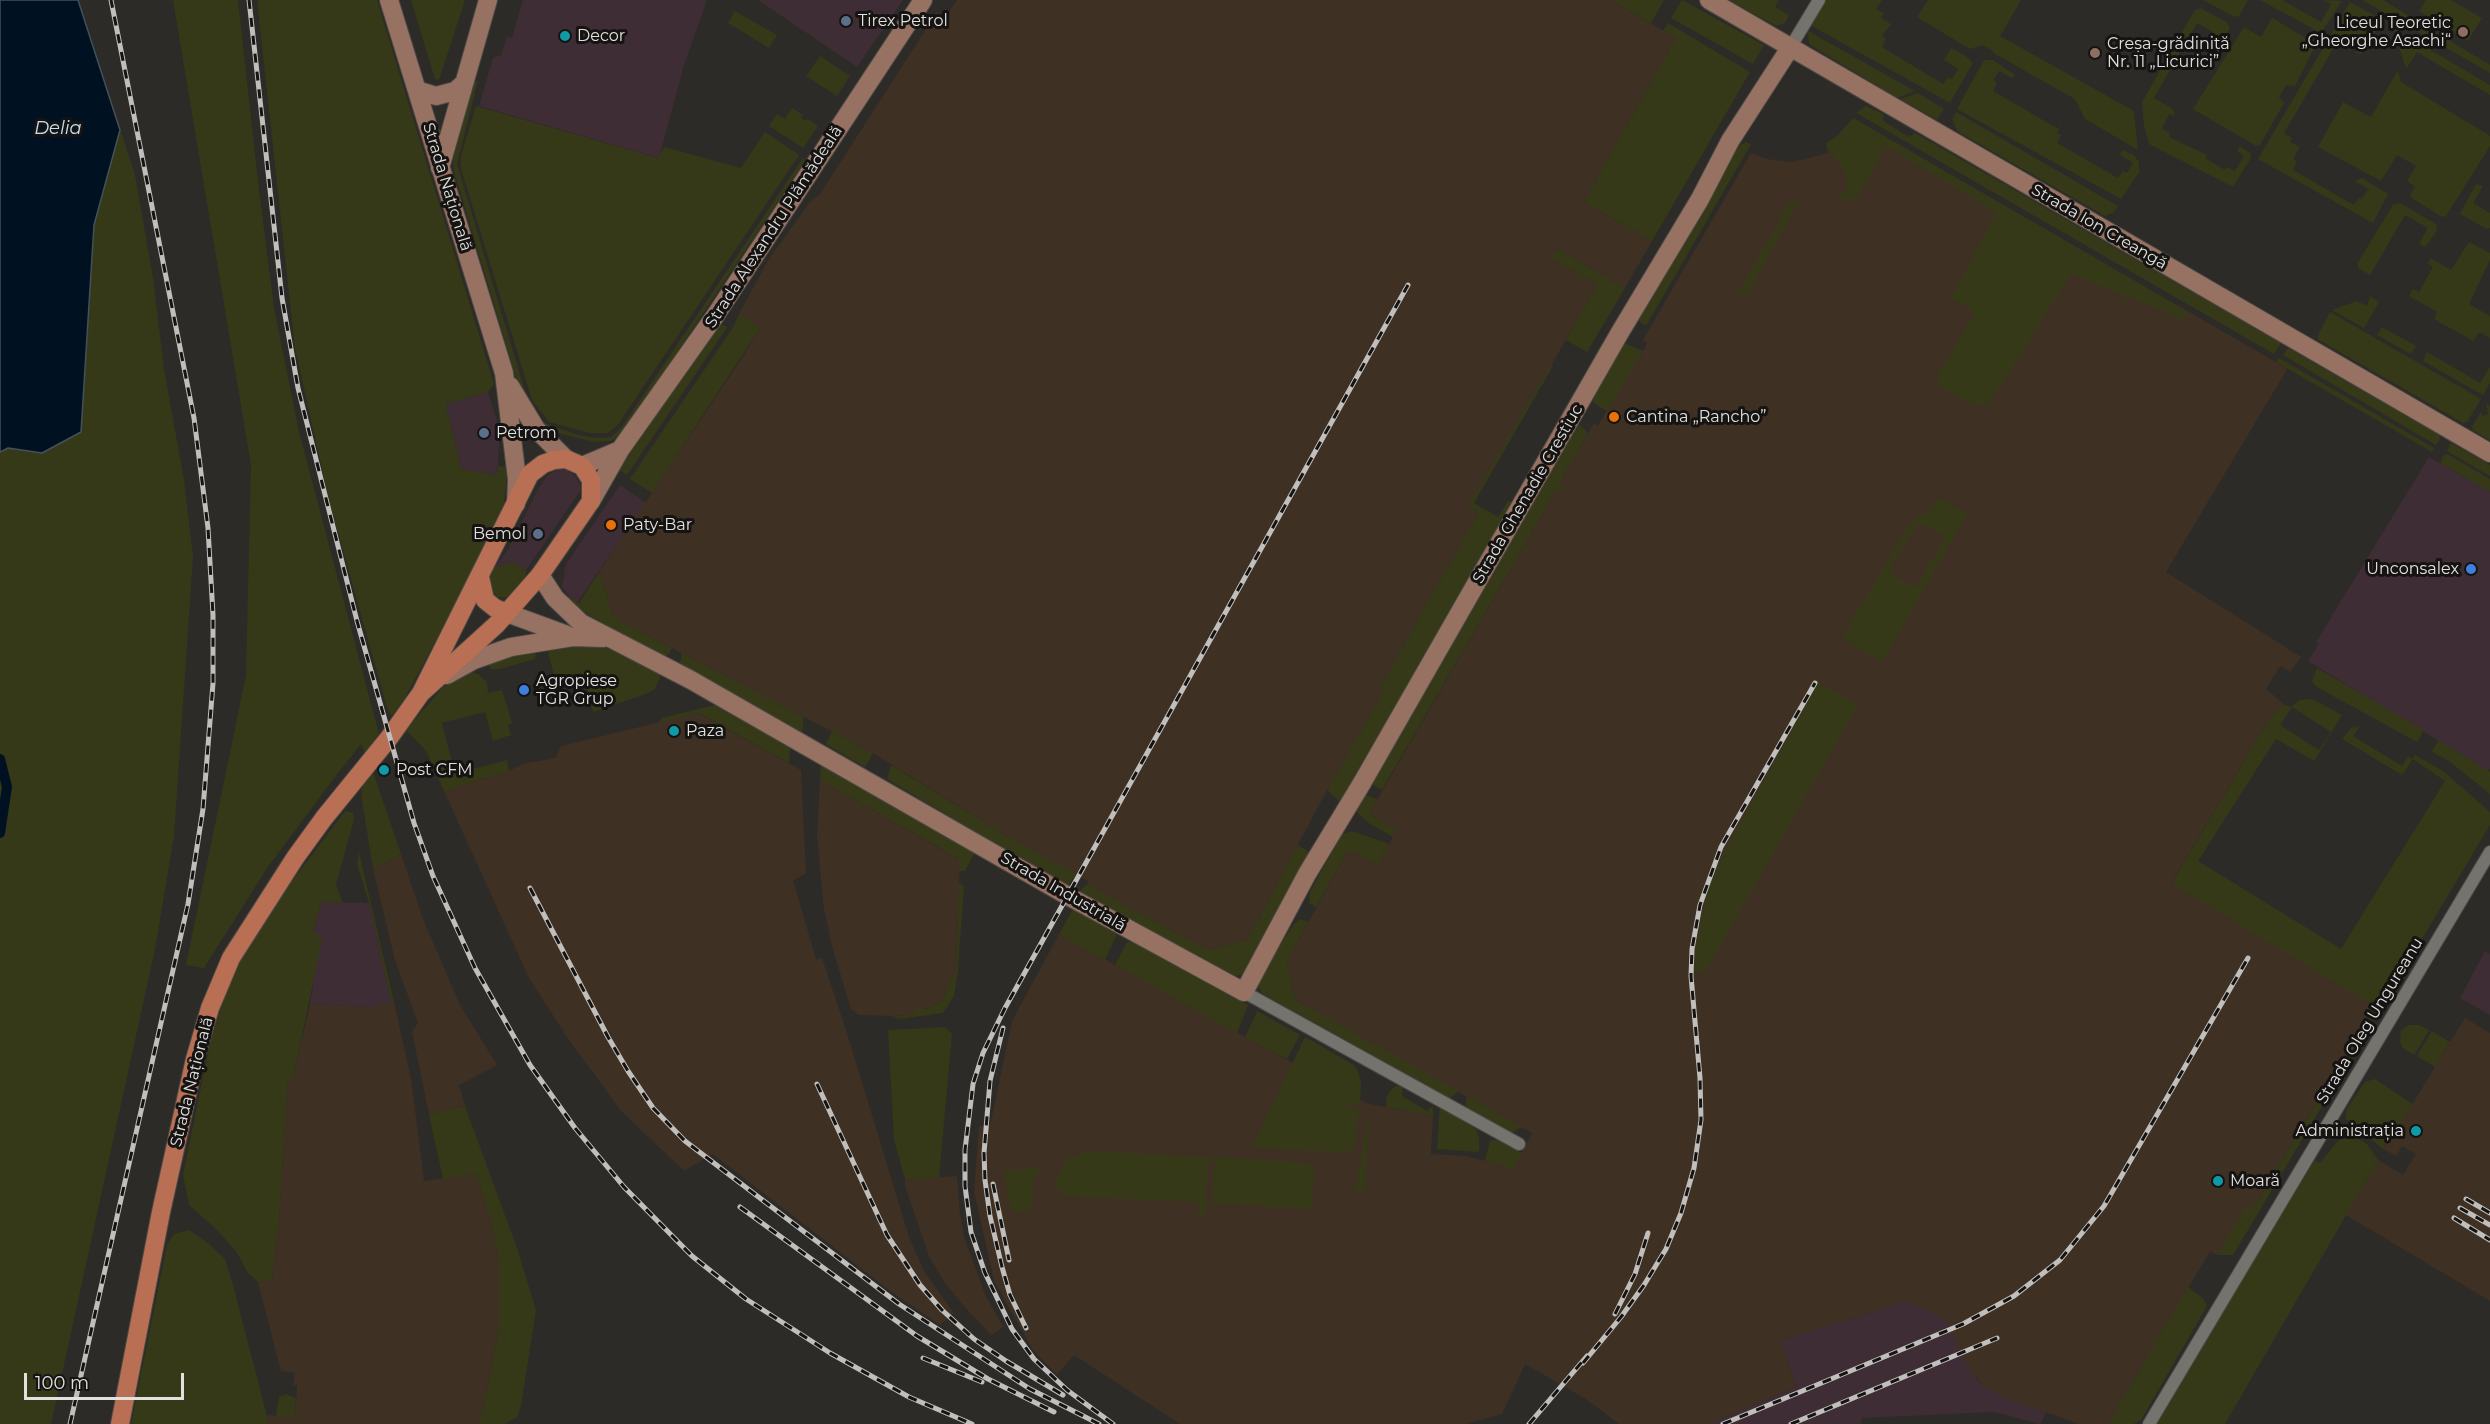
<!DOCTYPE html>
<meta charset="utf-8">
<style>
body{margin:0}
#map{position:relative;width:2490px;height:1424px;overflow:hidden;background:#2d2b27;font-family:Montserrat,sans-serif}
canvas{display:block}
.scale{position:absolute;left:24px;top:1373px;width:160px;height:27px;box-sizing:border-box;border:3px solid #e2e1de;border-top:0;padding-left:8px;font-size:18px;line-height:21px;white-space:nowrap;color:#e2e1de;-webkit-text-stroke:4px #151412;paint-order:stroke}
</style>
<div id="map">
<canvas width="2490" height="1424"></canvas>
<div class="scale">100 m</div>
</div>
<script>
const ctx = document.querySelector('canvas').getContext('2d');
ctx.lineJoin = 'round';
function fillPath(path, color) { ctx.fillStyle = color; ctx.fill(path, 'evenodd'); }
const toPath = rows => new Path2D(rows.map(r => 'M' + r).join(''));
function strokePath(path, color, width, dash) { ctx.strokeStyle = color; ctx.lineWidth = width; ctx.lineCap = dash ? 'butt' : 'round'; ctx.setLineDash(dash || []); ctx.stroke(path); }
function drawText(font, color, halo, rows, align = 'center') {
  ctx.font = font + ' Montserrat,sans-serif'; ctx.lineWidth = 6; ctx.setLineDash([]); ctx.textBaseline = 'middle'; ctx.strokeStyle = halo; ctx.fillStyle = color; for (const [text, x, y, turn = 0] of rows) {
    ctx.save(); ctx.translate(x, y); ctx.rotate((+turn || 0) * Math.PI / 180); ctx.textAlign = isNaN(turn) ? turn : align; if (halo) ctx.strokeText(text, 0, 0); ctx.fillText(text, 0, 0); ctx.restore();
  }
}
const commercial = toPath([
 [523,0,707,0,684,65,659,158,479,106,493,58,501,55,507,37,512,38],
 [758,0,903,0,857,67],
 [488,392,500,431,497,475,461,469,446,404],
 [2429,457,2490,492,2490,768,2488,771,2308,661,2319,644,2316,642],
 [558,470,567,470,575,476,582,488,526,570,512,562,494,568,509,548,538,489,548,475],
 [620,485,646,503,576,604,562,587,566,564],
 [321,902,369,903,391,1002,371,1007,310,1004,314,979,313,933],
 [2485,951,2490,954,2490,1015,2460,998],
 [1908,1301,1946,1320,1976,1378,1984,1387,2008,1399,2046,1412,2040,1424,1994,1412,1862,1418,1861,1424,1709,1424,1796,1387,1781,1340]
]);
const industrial = toPath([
 [957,0,1611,0,1676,38,1584,202,1652,241,1625,288,1558,249,1553,258,1598,285,1469,506,1479,512,1379,689,1384,692,1327,790,1248,939,1207,950,1087,884,1088,881,1010,838,873,753,613,617,599,572,742,358,760,328,739,314,769,259,810,202,820,194,937,12,946,16],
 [1860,122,2286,368,2286,371,2166,572,2301,657,2290,672,2280,666,2266,689,2285,705,2271,716,2172,882,2374,1005,2253,1209,2246,1206,2217,1255,2210,1251,2108,1424,2079,1424,2008,1399,1984,1387,1967,1365,1946,1320,1908,1301,1781,1340,1796,1387,1709,1424,1619,1424,1586,1399,1525,1364,1502,1414,1466,1424,1180,1424,1074,1355,1057,1375,1033,1350,994,1281,974,1191,979,1126,990,1126,1012,1021,1059,934,1358,1099,1369,1104,1433,1116,1431,1154,1465,1156,1514,1168,1532,1133,1295,1000,1287,961,1348,850,1377,865,1397,830,1369,814,1557,489,1563,492,1565,488,1559,484,1594,423,1598,426,1638,356,1640,357,1647,343,1643,340,1751,153,1766,159,1792,162,1821,155,1831,151],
 [698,713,801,770,806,874,793,880,816,959,822,958,846,1030,910,1240,925,1273,954,1313,940,1325,889,1290,713,1154,684,1171,622,1112,569,1040,529,978,444,791,503,773,527,763,556,758,561,746],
 [820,780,960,860,956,968,942,1002,908,1015,892,1016,859,1015,851,1009,832,946,824,909,817,836],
 [401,854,423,919,460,1005,497,1065,459,1085,465,1106,429,1114,412,1032,418,1023,395,960,373,869],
 [391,1002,394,1002,411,1079,424,1181,476,1174,491,1222,499,1259,499,1326,484,1406,478,1424,269,1424,267,1415,294,1417,297,1393,297,1385,293,1385,295,1373,281,1371,258,1282,272,1280,279,1219,288,1077,293,1077,310,1004,371,1007],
 [2465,1018,2490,1033,2490,1301,2346,1215,2378,1160,2403,1175,2416,1154,2402,1146,2396,1156,2383,1149,2388,1140,2390,1141,2411,1103,2413,1103],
 [957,1176,960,1214,965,1240,985,1294,1003,1327,991,1335,962,1304,945,1283,929,1256,905,1186,905,1180]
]);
const green = toPath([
 [78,0,135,175,153,278,164,369,184,480,193,557,174,836,155,949,51,1424,0,1424,0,222],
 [173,0,238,0,259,190,274,308,299,432,379,734,365,753,361,744,338,773,267,868,204,968,186,965,246,675,251,465],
 [257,0,377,0,494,384,488,392,446,404,461,469,497,475,498,466,508,467,504,503,496,527,406,696,392,716,388,711,330,504,295,348],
 [411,0,465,0,439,80,435,79],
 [1611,0,1664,0,1651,23],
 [1682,0,1764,45,1753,64,1671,18],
 [1729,0,1779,0,1775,7,1789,15,1785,23,1776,26],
 [1826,0,1882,0,1876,9,1884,13,1881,18,1891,24,1882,36,1886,39,1882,47,1943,84,1948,77,1952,79,1958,69,1944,60,1951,48,1967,57,1973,63,1950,103,1810,25],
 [1928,0,2021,0,2000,36,2134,111,2138,150,2085,119,2075,99,1995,54,1992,50,1982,45,1970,49,1917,17],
 [2203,0,2248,0,2239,16,2235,17],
 [2260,0,2282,0,2321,22,2331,4,2324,0,2342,1,2321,33],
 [2362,0,2383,0,2490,65,2490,73],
 [2426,0,2451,0,2482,18,2468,41,2419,11],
 [2350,2,2379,18,2380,25,2361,54,2355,53,2360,43,2351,37,2348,40,2340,37,2284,133,2292,138,2290,142,2300,147,2293,159,2297,161,2293,170,2354,205,2359,198,2362,199,2368,189,2354,181,2362,178,2388,194,2373,223,2258,159],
 [2200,8,2227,22,2230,28,2219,49,2210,45,2216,34,2197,23,2154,98,2173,109,2175,116,2169,114,2162,129,2170,133,2169,137,2207,155,2205,158,2225,170,2227,167,2235,171,2244,156,2237,151,2240,146,2250,153,2251,158,2233,187,2149,144,2144,125,2142,102,2194,11],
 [735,11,777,35,769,48,728,23],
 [2272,18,2316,44,2295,86,2286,85,2279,97,2284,103,2260,145,2256,146,2193,109,2244,27,2261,37],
 [1668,23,1750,72,1652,241,1584,202,1676,38,1663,30],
 [2393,28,2490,85,2490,95,2417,52,2406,69],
 [1808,31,1915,91,1897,98,1809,44],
 [820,56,850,76,837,96,806,76],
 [1984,60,1993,60,2015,75,2012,78,1999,71,1993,80,1997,83,1993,91,2058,129,2064,119,2057,133,2061,135,2057,143,2118,178,2123,171,2127,173,2133,163,2120,155,2122,150,2134,155,2139,162,2139,172,2121,199,1957,109],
 [2398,70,2401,82,2490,136,2490,146,2446,216,2442,217,2410,197,2415,186,2407,181,2416,166,2397,155,2381,181,2318,147,2343,102,2371,117],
 [478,81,457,164,527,398,539,418,545,423,578,435,595,438,611,437,621,428,803,158,805,161,623,433,611,441,593,442,550,431,542,427,521,394,454,171,453,159,474,83],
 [1918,93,1944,109,1937,120,1900,99],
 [476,106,658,158,664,147,741,168,765,132,799,155,617,426,608,433,589,433,549,422,532,400,461,169,461,156],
 [1866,106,1883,114,1883,121,1909,137,1915,133,2281,343,2274,354,1856,113],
 [792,108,803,115,801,118,806,121,808,119,818,126,803,148,769,126,777,114,785,119],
 [1956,112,2118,206,2114,212,2105,216,1957,131,1952,119],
 [1853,118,1860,122,2190,313,2184,320,2071,274,1990,402,1977,406,1939,386,1937,377,1975,312,1951,298,1997,213,1885,145,1856,200,1842,199,1840,194,1848,191,1842,166,1831,151,1828,152,1826,143,1837,136],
 [1746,142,1751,144,1646,326,1640,322,1639,318,1737,147],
 [2476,184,2483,186,2473,203,2490,213,2490,228,2487,229,2460,214],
 [1795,203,1797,205,1748,292,1745,291,1741,296,1737,294,1789,204],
 [2400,203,2436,224,2437,230,2427,245,2424,247,2419,244,2428,228,2405,215,2370,275,2359,269,2357,264,2393,205],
 [2469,242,2490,253,2490,260,2469,304,2490,316,2490,338,2479,332,2473,341,2434,319,2437,312,2409,296,2413,289,2419,292,2433,267,2428,264,2430,258,2451,270],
 [1558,249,1625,288,1587,352,1566,340,1598,285,1552,258],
 [2370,296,2379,302,2364,328,2332,310,2357,301,2367,306],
 [2330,312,2481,399,2467,422,2463,423,2319,340,2317,337],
 [739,314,760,328,652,493,630,479,732,329],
 [721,325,727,326,726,329,627,475,619,470,713,328],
 [2382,327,2416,346,2411,354,2377,335],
 [1624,343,1643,351,1607,411,1595,404,1592,398],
 [2288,348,2439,435,2440,438,2436,445,2283,355],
 [2427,352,2480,383,2490,367,2490,383,2483,395,2423,361],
 [2279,358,2434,448,2432,452,2276,362],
 [1551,365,1553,366,1474,503,1498,517,1508,501,1514,503,1344,801,1338,800,1327,790,1384,692,1379,689,1479,512,1468,506],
 [2486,403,2490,406,2490,440,2474,431,2472,427,2481,412,2483,416,2488,414],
 [1579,424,1588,433,1559,484,1565,488,1563,492,1557,489,1382,790,1370,783],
 [2451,443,2490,465,2490,476,2447,451],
 [2447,454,2490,479,2490,492,2440,463,2444,455],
 [1940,498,1967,514,1881,663,1842,638,1913,519,1934,507],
 [1918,522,1945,537,1916,588,1888,572],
 [512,562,526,570,526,576,512,596,507,598,498,597,493,594,488,581,490,575,494,568],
 [599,572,613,617,672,648,668,655,664,656,587,614,566,599,569,596,579,603],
 [571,645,596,645,623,653,659,672,660,678,654,690,643,695,593,712,583,674,556,682,548,653,550,647],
 [536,652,535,659,500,669,491,669,487,664,488,660],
 [682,653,804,717,802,732,680,663],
 [2317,668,2424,730,2417,742,2315,686,2312,681],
 [468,671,478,674,487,682,488,693,502,690,512,723,508,725,511,735,493,741,485,712,442,723,455,774,507,760,509,771,444,791,426,751,406,730,445,685,462,673],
 [1818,683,1858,704,1706,970,1700,972,1694,970,1698,934,1709,886,1725,851],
 [2312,699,2342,715,2314,761,2276,739,2198,861,2341,949,2445,781,2413,759,2402,775,2342,739,2351,728,2360,726,2353,736,2402,766,2408,756,2412,759,2415,755,2443,771,2490,812,2490,825,2233,1255,2217,1255,2246,1205,2253,1209,2374,1006,2172,883,2271,716,2285,705,2292,707,2299,700],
 [2292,707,2331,732,2319,750,2280,725],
 [715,705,790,747,789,763,699,713,658,723,662,718],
 [832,731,873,753,865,767,826,744],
 [2438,740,2490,772,2490,794,2449,761,2432,752],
 [821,765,975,852,965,871,959,871,959,859,820,780],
 [891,765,1010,838,1077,874,1067,886,887,779],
 [373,772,401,854,373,869,361,794,363,785],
 [1363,794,1377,799,1369,814,1397,830,1393,837,1369,823,1357,812,1357,803],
 [345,811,353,813,354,819,336,885,343,903,321,902,313,932,318,934,322,940,293,1078,288,1078,279,1219,272,1280,258,1282,248,1273,236,1251,215,1228,189,1205,183,1175,210,1043,225,996,242,958,290,884],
 [1352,831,1389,844,1377,865,1348,850,1316,907,1309,903,1310,892,1342,834],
 [1298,845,1309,852,1244,974,1235,976,1079,892,1087,884,1207,950,1248,939],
 [359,852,394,1002,391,1002,369,903,357,864],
 [959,883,964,886,958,970,954,996,943,1013,899,1019,892,1016,908,1015,915,1012,917,1008,925,1009,942,1002,956,968],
 [1073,909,1117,934,1105,960,1059,934],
 [1300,919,1308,922,1287,961,1295,1000,1459,1091,1450,1098,1263,994,1258,987,1259,978,1294,924],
 [1127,942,1135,942,1248,1005,1237,1033,1115,965],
 [1257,1011,1300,1035,1287,1059,1245,1037],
 [2409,1025,2419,1025,2429,1030,2414,1055,2403,1048,2400,1042,2401,1030],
 [945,1027,952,1034,939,1178,905,1180,894,1139,888,1030],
 [2432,1031,2450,1042,2435,1067,2417,1056],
 [1305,1037,1354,1065,1358,1072,1361,1082,1360,1104,1351,1103,1350,1107,1359,1109,1354,1148,1349,1152,1252,1148],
 [2375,1079,2411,1103,2391,1141,2388,1140,2383,1149,2346,1119,2346,1110,2365,1082],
 [1396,1086,1402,1086,1402,1096,1427,1111,1433,1106,1433,1116,1387,1107,1386,1099,1390,1091],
 [1467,1096,1522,1127,1511,1133,1465,1106],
 [1369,1104,1365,1191,1356,1191],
 [1440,1105,1475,1128,1479,1137,1479,1152,1437,1149],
 [465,1106,517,1248,536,1310,521,1406,517,1417,505,1424,478,1424,484,1406,499,1326,499,1259,491,1222,476,1174,443,1179,429,1114],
 [2352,1135,2367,1144,2378,1160,2225,1424,2155,1424,2315,1160,2320,1163,2338,1141],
 [1496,1140,1522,1153,1514,1169,1485,1161,1490,1141],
 [1087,1151,1208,1157,1205,1217,1198,1217,1199,1202,1066,1196,1063,1190,1055,1190,1056,1179,1066,1160],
 [1215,1157,1309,1163,1314,1169,1312,1204,1308,1209,1214,1203,1213,1213,1211,1213],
 [1044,1166,1035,1175,1030,1212,1012,1212,1003,1171],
 [189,1230,208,1243,225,1259,233,1285,269,1424,131,1424,167,1245,174,1234],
 [2188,1287,2203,1298,2207,1306,2141,1420,2133,1424,2108,1424],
 [286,1394,296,1398,294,1417,276,1416,279,1397]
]);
const water = toPath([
 [0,0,78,0,120,130,94,225,81,432,42,453,8,448,0,452,0,0]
]);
const canal = toPath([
 [0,759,7,787,0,833]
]);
const street = toPath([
 [1790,48,1819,0],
 [1244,992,1519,1144],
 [2149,1424,2490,852]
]);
const secondary = toPath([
 [389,0,504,373,517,479,516,504],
 [1709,0,2490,453],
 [417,90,436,96,455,91,463,84],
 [440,168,488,0],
 [510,386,536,429,566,459],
 [582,466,620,450],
 [591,501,620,450,715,316,923,0],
 [540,575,555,598,581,623,691,680,1068,896,1244,992,1307,874,1362,783,1619,334,1700,199,1730,141,1790,48],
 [507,613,567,635],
 [447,675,474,660,511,647,573,637,604,638]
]);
const primary = toPath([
 [480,577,485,600,495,608,507,613],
 [120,1424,161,1212,195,1059,210,1008,231,958,295,858,324,818,389,738,421,693,530,474,543,464,554,460,566,459,582,466,591,480,591,501,540,575,497,624,421,693]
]);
const rail = toPath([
 [249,0,282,298,298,388,357,621,414,823,433,876,475,968,530,1065,575,1128,624,1187,692,1256,746,1299,830,1353,909,1397,972,1424],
 [530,888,608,1037,628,1071,653,1108,685,1141,899,1304,1030,1389,1099,1424],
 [1003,1028,990,1081,984,1153,985,1180,990,1216,1002,1267,1010,1295,1026,1328],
 [817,1084,887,1235,920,1285,942,1310,974,1339,1006,1361,1063,1395],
 [993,1184,1009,1260],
 [2466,1199,2490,1213],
 [740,1207,917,1336,988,1379,1054,1412],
 [2460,1208,2490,1225],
 [2454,1218,2490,1240],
 [1615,1314,1635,1274,1648,1233],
 [923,1358,982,1382],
 [1583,1363,1621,1317,1644,1285,1666,1249,1681,1213,1694,1168,1701,1120,1700,1078,1691,976,1692,949,1700,905,1721,847,1815,683],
 [70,1424,188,904,203,809,213,683,213,615,208,528,194,418,111,0],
 [1113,1424,1067,1390,1034,1359,1012,1329,985,1273,971,1232,965,1186,965,1150,973,1084,983,1053,1005,1008,1408,285],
 [1529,1424,1587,1356],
 [1723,1424,1963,1324,2014,1296,2060,1260,2104,1206,2248,958],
 [1791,1424,1997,1338]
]);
const markers = [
 [846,21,6,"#5c6f8a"],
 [2463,32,6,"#8d6e63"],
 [565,36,6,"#0f9aa8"],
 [2095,53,6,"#8d6e63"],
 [1614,417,6,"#e8710a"],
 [484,433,6,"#5c6f8a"],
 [611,525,6,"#e8710a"],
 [538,534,6,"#5c6f8a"],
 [2471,569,6,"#3f7fe0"],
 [524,690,6,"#3f7fe0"],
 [674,731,6,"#0f9aa8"],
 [384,770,6,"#0f9aa8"],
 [2416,1131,6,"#0f9aa8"],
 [2218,1181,6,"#0f9aa8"]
];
const poiNames = [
 ["Tirex Petrol",858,21],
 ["Liceul Teoretic",2451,23,"right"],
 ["„Gheorghe Asachi“",2451,41,"right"],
 ["Decor",577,36],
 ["Creșa-grădiniță",2107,44],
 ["Nr. 11 „Licurici”",2107,62],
 ["Cantina „Rancho”",1626,417],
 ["Petrom",496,433],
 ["Paty-Bar",623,525],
 ["Bemol",526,534,"right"],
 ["Unconsalex",2459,569,"right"],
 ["Agropiese",536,681],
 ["TGR Grup",536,699],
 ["Paza",686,731],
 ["Post CFM",396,770],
 ["Administrația",2404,1131,"right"],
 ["Moară",2230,1181]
];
const streetNames = [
 ["Strada Națională",447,187,73],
 ["Strada Alexandru Plămădeală",774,227,-57],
 ["Strada Ion Creangă",2099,227,30],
 ["Strada Ghenadie Crestiuc",1528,494,-60],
 ["Strada Industrială",1063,892,30],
 ["Strada Oleg Ungureanu",2370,1021,-59],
 ["Strada Națională",192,1082,-76]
];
const waterNames = [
 ["Delia",58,129]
];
fillPath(commercial, '#3f2d35');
fillPath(industrial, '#3f3024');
fillPath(green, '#353918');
fillPath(water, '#001222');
strokePath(water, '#44505a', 1.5);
strokePath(canal, '#001222', 10);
strokePath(street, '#4a4946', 14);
strokePath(secondary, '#4a4946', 20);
strokePath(primary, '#4a4946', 20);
strokePath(street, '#75736d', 12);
strokePath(secondary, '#977161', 18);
strokePath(primary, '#b96f54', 18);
strokePath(rail, '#c0bfbc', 5);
strokePath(rail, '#151412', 3, [9]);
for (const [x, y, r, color] of markers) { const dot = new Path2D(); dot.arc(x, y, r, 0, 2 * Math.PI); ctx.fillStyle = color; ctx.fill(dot); strokePath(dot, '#151412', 2); }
drawText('16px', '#e2e1de', '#151412', poiNames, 'left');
drawText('16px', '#e2e1de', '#151412', streetNames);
drawText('italic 18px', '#c4e0f5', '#151412', waterNames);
</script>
